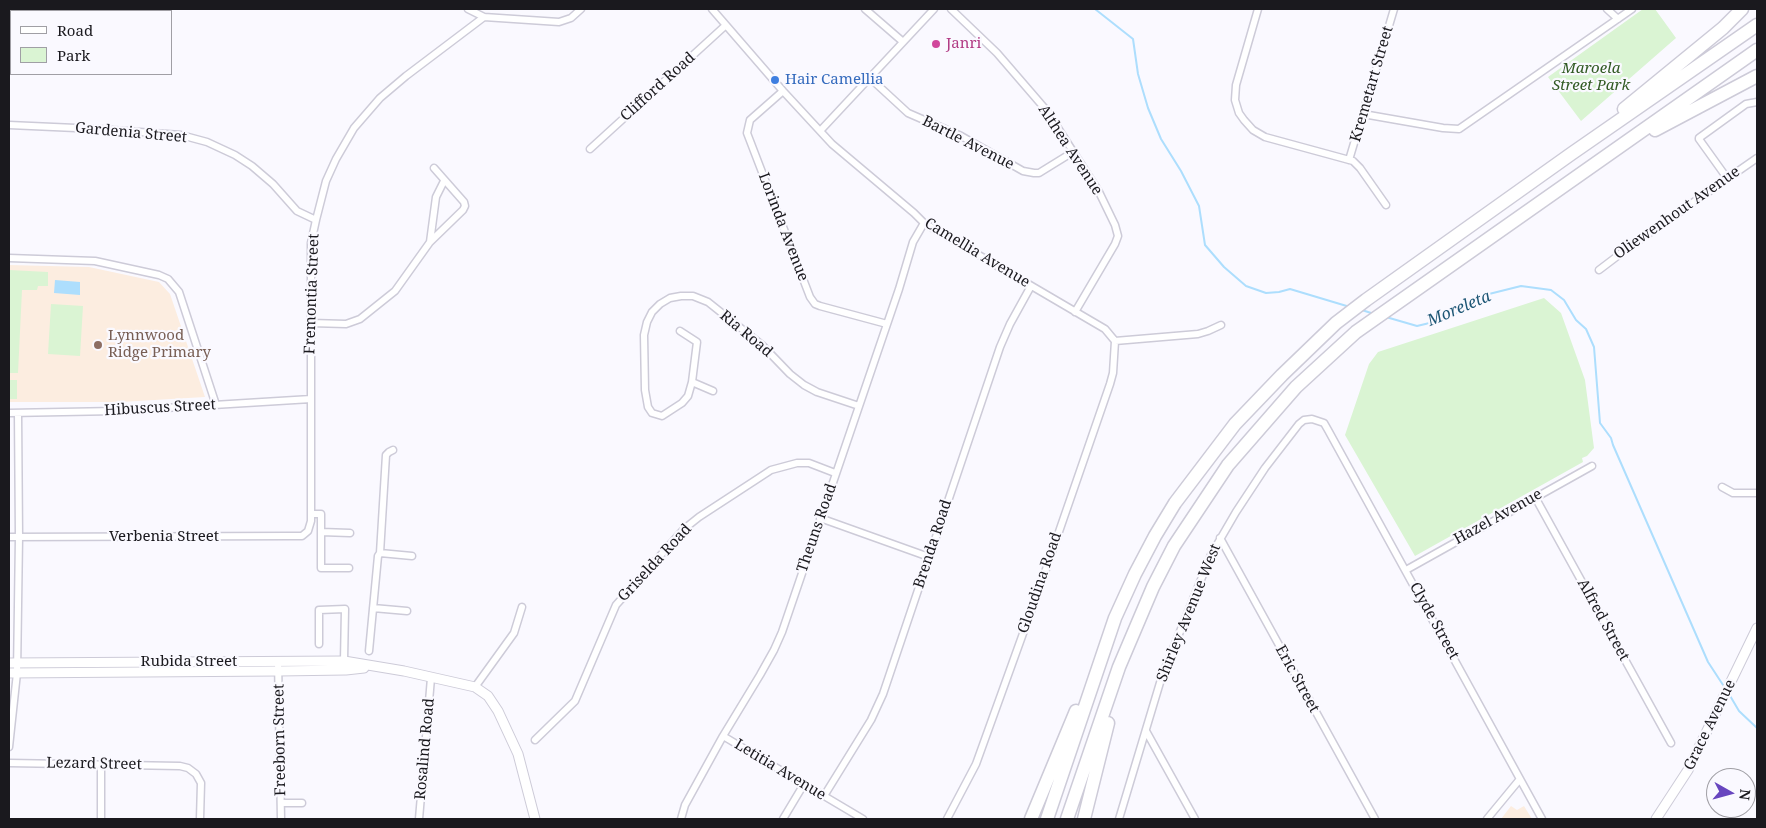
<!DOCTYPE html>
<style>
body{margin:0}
#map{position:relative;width:1766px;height:828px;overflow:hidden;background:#faf9ff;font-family:"Noto Serif",serif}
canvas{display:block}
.frame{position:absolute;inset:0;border:10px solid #1a191e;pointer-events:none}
.legend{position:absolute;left:10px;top:10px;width:162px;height:65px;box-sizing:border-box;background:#faf9ff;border:1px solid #a09fa5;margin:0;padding:6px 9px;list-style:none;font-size:15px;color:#1a191e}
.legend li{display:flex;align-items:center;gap:10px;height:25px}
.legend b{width:25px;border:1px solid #a09fa5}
.north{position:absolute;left:1706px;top:768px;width:50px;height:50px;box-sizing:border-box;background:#faf9ff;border:1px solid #a09fa5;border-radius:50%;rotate:97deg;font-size:14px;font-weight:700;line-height:20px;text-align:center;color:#1a191e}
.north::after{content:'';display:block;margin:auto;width:18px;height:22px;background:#6846bf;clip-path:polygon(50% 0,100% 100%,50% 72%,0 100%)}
</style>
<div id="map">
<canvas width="1766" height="828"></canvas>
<div class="frame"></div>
<ul class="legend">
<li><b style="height:6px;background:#fff"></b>Road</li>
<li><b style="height:14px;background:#daf4d3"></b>Park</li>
</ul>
<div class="north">N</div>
</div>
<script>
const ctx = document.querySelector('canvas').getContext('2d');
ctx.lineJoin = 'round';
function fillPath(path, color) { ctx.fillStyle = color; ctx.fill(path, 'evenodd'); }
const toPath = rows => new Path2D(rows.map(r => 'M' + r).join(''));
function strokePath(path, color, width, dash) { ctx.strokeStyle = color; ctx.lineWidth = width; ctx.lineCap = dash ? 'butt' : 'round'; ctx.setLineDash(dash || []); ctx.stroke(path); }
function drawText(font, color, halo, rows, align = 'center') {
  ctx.font = font + ' "Noto Serif",serif'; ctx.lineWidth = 4.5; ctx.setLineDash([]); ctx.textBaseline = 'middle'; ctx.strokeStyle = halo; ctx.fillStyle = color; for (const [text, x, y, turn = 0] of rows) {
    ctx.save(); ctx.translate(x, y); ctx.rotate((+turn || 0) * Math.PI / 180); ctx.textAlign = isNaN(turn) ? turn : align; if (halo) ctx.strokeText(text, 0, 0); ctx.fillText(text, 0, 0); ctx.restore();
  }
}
const education = toPath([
 [9,265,89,267,159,282,170,294,205,397,121,402,9,402],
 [1511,806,1517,810,1524,806,1532,819,1501,819]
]);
const green = toPath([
 [1643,9,1655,9,1676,38,1581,121,1548,77],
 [9,270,48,272,48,286,38,286,37,290,22,290,18,373,9,373],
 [1544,298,1561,313,1585,380,1594,448,1587,456,1582,458,1583,462,1415,556,1345,435,1369,364,1378,352],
 [51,304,83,306,80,356,48,354],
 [9,380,17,380,17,399,9,399]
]);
const water = toPath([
 [55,280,80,282,80,295,54,293]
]);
const stream = toPath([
 [1095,9,1133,39,1138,74,1148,108,1161,139,1181,171,1199,206,1205,245,1224,267,1246,286,1266,293,1279,292,1290,289,1350,307],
 [1362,310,1374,314],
 [1386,317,1417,326,1442,320,1470,306,1489,294,1521,286,1551,290,1564,300,1576,320,1586,329,1594,347,1600,423,1611,438,1613,445,1708,662,1725,688],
 [1729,694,1739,711,1757,728]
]);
const minor = toPath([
 [468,9,484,17,559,22,571,18,581,9],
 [712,9,783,91,832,144,914,213,924,223,1105,329,1115,341],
 [865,9,902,41],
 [951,9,997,53,1047,111,1099,192,1115,225,1118,236,1115,244,1075,312],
 [1258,9,1236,85,1235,100,1239,113,1244,120,1253,130,1265,137,1353,161,1360,168,1386,205],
 [1607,9,1618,19],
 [870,78,908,113,961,136,1023,171,1034,173,1039,173,1073,152],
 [783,91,750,120,747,133,810,297,815,304,820,306,887,324],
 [1363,114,1443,128,1459,129,1632,9],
 [9,125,98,129,181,135,207,142,235,155,252,166,273,184,297,211,316,220],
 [820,131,934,9],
 [590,149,726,25],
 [1349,160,1394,9],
 [1727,178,1699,139,1699,138,1746,104,1757,102],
 [430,242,436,197,444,181],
 [9,258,95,261,159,275,168,279,179,292,216,405],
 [1599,270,1632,245,1757,158],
 [311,323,346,324,360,319,395,291,430,242,463,210,465,206,464,202,434,168],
 [680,331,697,342,692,382,688,396,682,403,662,416,652,413,648,407,645,390,644,335,647,322,652,312,660,304,670,298,681,296,693,296,708,302,762,345,790,374,804,385,817,392,859,406],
 [1115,341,1198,334,1208,331,1221,325],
 [692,382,713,391],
 [9,413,116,411,311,399],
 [1722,487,1733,493,1757,493],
 [1535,497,1671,743],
 [311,514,321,514,321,568,349,568],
 [820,518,929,557],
 [321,532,350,533],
 [9,537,290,536,302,536,308,531,311,521,311,243,316,220,326,181,336,159,354,128,380,98,406,76,484,17],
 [1220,538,1375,819],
 [380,553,386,455,389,452,393,450],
 [1406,570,1592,466],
 [373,608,407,611],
 [319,644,319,610,345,609,344,661],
 [369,651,378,556,380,553,412,556],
 [278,661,281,819],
 [475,687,514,633,522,607],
 [1146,731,1195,819],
 [723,736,863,819],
 [535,740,575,701,616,605,684,529,699,517,771,470,797,463,809,463,835,473],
 [9,747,17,673,19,537,18,413],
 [9,763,180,766,188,768,196,774,201,783,200,819],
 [824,796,871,720,883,694,1000,347,1010,324,1031,286],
 [281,803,302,803],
 [101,819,101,764],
 [419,819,431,678],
 [681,819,685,805,723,736,760,675,774,650,782,632,899,289,913,242,924,223],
 [783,819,804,784],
 [947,819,976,764,1043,578,1110,384,1113,373,1115,341],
 [1119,819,1162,676,1211,555,1236,512,1265,468,1299,424,1304,420,1312,419,1324,423,1328,430,1542,819],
 [1487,819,1520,779]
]);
const tertiary = toPath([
 [9,663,344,661,404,671,475,687,488,696,498,711,518,754,535,819],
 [9,673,279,671,346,670,364,668],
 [1656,819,1688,770,1757,628]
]);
const motorway = toPath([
 [1624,109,1723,28,1742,9],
 [1655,130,1757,76],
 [1031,819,1076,711],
 [1047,819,1115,618,1135,574,1155,536,1175,503,1235,424,1282,375,1336,323,1366,300,1571,154,1757,25],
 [1067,819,1119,667,1153,587,1174,546,1228,465,1296,387,1356,332,1757,50],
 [1084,819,1108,723]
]);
const markers = [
 [936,44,5,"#d1479c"],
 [775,80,5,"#3f7fe0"],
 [98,345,5,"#8d6e63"]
];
const hotelNames = [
 ["Janri",946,44]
];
const parkNames = [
 ["Maroela",1591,69],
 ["Street Park",1591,86]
];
const shopNames = [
 ["Hair Camellia",785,80]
];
const streetNames = [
 ["Kremetart Street",1372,84,-74],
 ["Clifford Road",658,87,-42],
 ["Gardenia Street",131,133,5],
 ["Bartle Avenue",968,143,27],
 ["Althea Avenue",1070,150,57],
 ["Oliewenhout Avenue",1677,213,-35],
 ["Lorinda Avenue",783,227,69],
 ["Camellia Avenue",977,253,31],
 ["Fremontia Street",312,294,-88],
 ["Ria Road",746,334,40],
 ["Hibuscus Street",160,408,-3],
 ["Hazel Avenue",1498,517,-29],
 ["Theuns Road",817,528,-71],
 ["Verbenia Street",164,537],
 ["Brenda Road",933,544,-72],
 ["Griselda Road",655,563,-47],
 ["Gloudina Road",1040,583,-71],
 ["Shirley Avenue West",1189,613,-68],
 ["Alfred Street",1603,620,61],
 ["Clyde Street",1434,621,61],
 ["Rubida Street",189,662],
 ["Eric Street",1297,679,61],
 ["Grace Avenue",1710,725,-64],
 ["Freeborn Street",280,740,-91],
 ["Rosalind Road",425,749,-85],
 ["Lezard Street",94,764,1],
 ["Letitia Avenue",780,770,31]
];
const educationNames = [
 ["Lynnwood",108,336],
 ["Ridge Primary",108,353]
];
const waterNames = [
 ["Moreleta",1459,309,-23]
];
fillPath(education, '#fcede0');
fillPath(green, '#daf4d3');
fillPath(water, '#addefd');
strokePath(stream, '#addefd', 2);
strokePath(minor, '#cdcbd8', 9);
strokePath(tertiary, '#cdcbd8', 11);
strokePath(motorway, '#cdcbd8', 15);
strokePath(minor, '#fff', 6);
strokePath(tertiary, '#fff', 9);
strokePath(motorway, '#fff', 12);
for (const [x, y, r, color] of markers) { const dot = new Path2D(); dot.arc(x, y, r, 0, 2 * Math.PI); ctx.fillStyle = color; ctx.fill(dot); strokePath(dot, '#faf9ff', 2); }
drawText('15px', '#b23c85', '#faf9ff', hotelNames, 'left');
drawText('italic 15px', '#315a23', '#faf9ff', parkNames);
drawText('15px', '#366cbe', '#faf9ff', shopNames, 'left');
drawText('15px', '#1a191e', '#faf9ff', streetNames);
drawText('15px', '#785e54', '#faf9ff', educationNames, 'left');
drawText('italic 16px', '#1d5675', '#faf9ff', waterNames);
</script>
